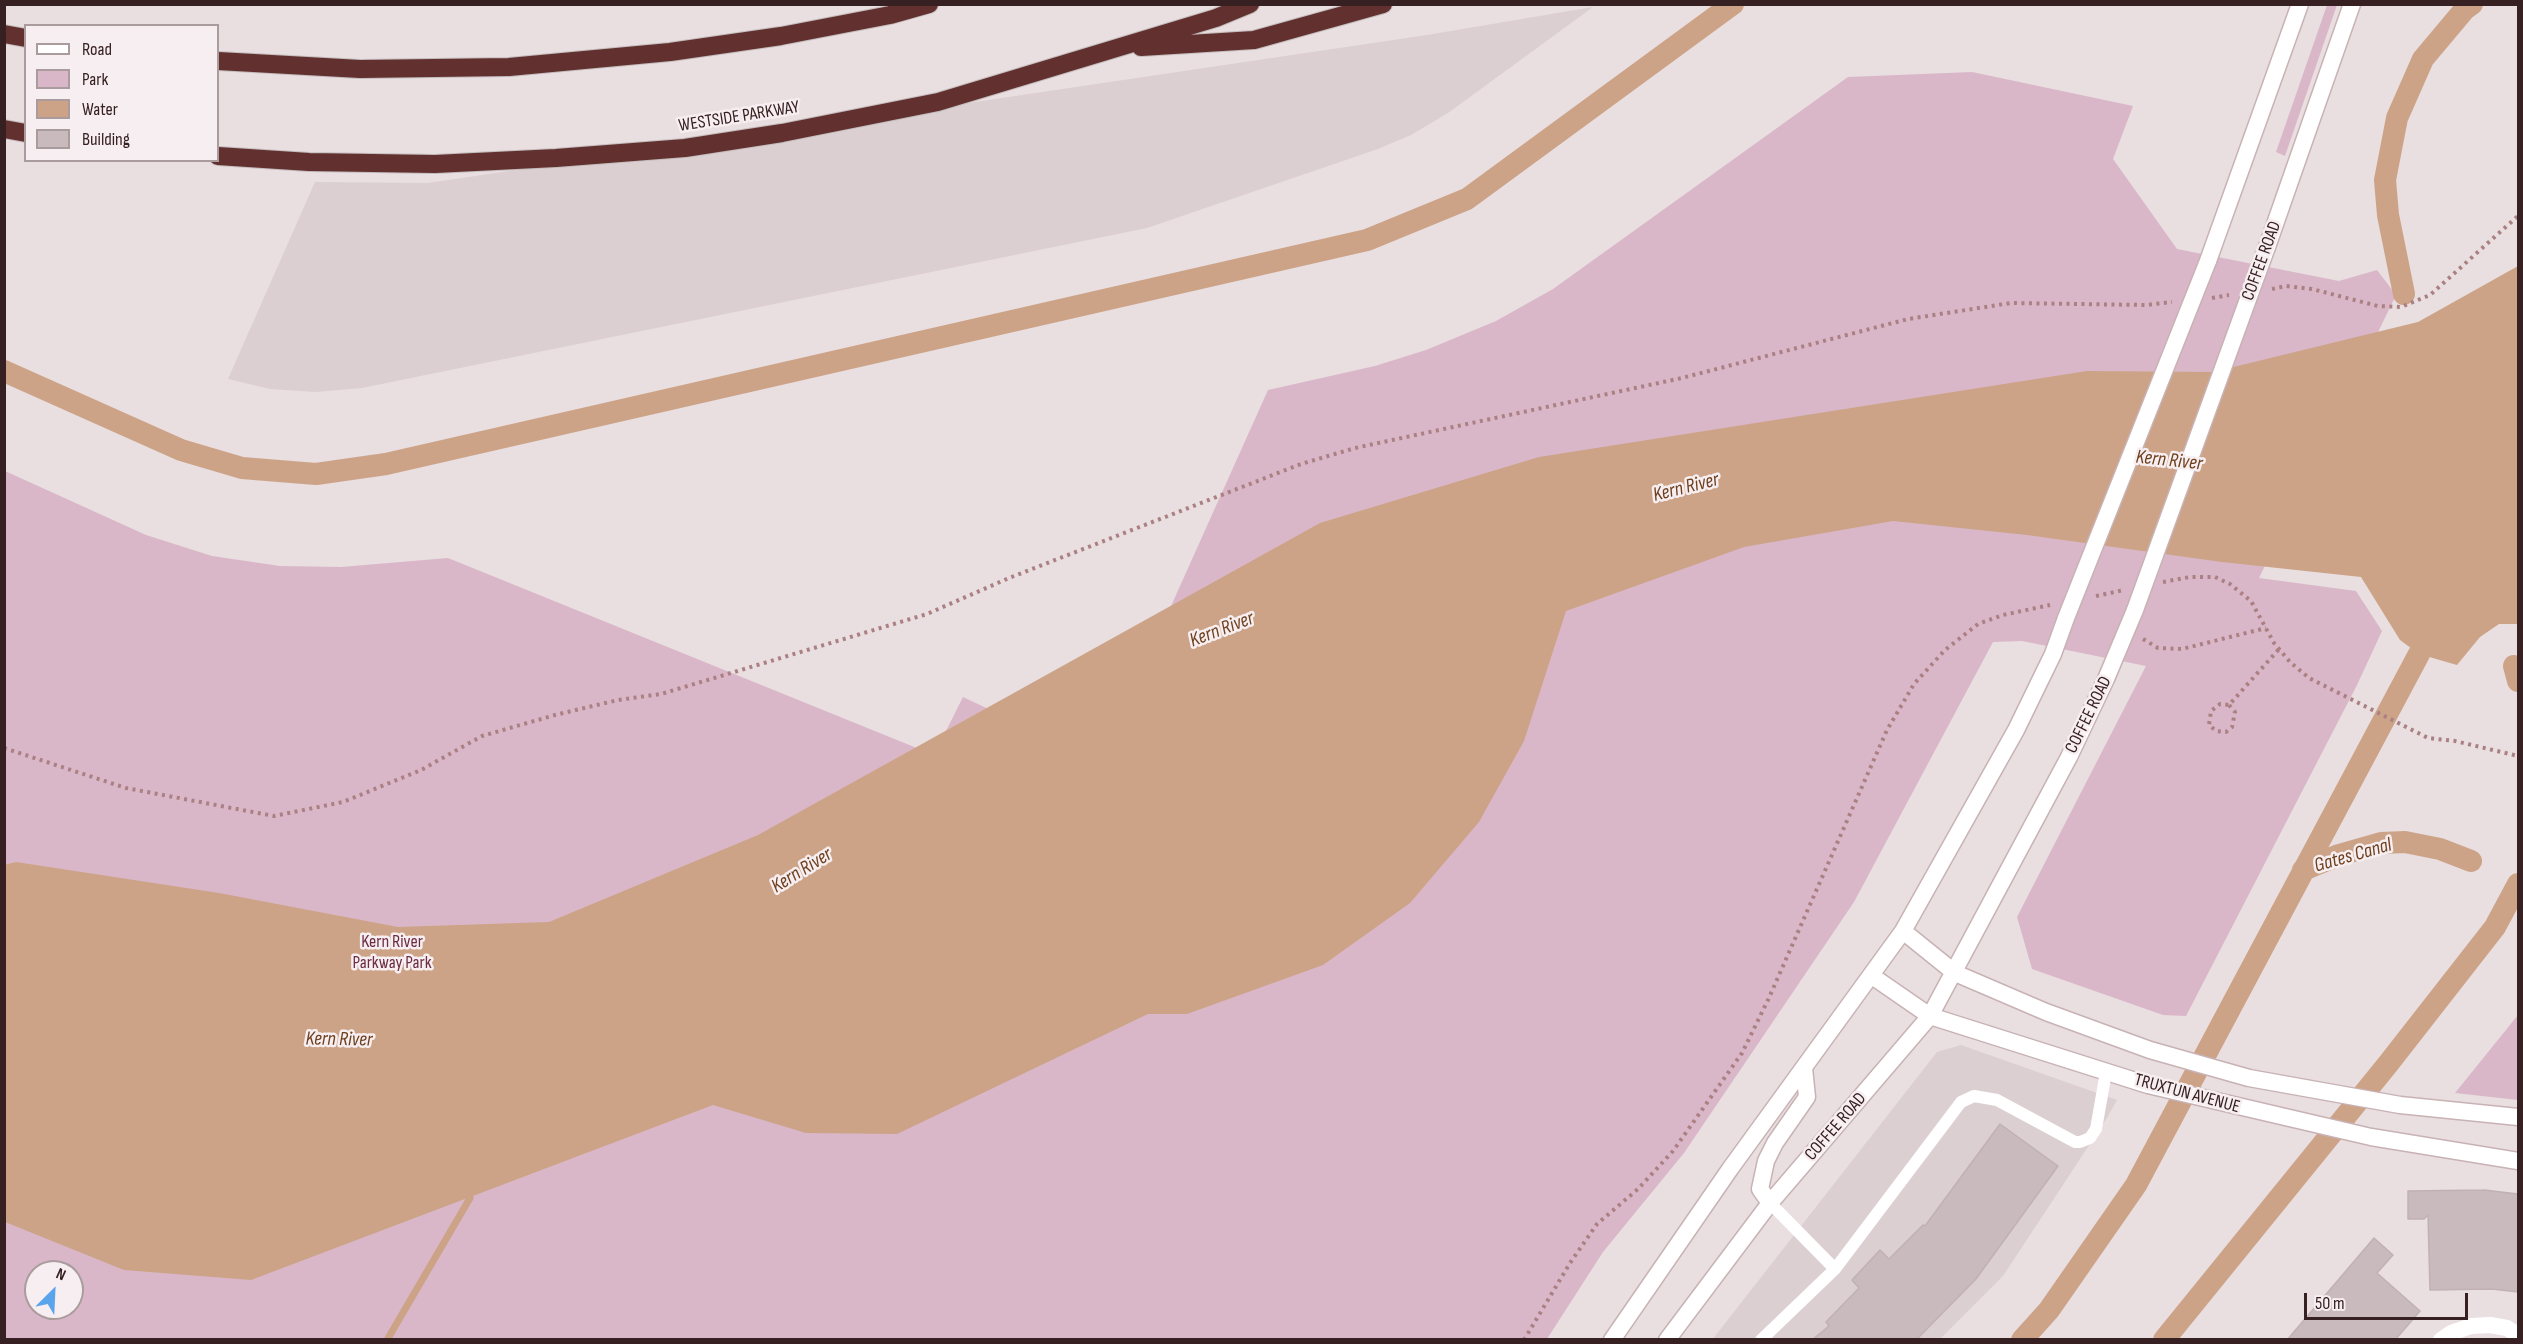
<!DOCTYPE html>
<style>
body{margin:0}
#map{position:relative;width:2523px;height:1344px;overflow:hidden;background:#e9dee0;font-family:"Sofia Sans Condensed",sans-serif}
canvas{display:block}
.frame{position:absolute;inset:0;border:6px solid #372021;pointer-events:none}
.legend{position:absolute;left:24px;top:24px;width:195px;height:138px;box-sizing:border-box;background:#f6eef0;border:2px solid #aa9c9d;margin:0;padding:8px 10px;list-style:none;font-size:18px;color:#372021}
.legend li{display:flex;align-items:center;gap:12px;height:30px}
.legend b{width:30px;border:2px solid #aa9c9d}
.north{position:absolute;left:24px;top:1260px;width:60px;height:60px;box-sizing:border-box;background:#f6eef0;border:2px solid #aa9c9d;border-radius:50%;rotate:24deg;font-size:16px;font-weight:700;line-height:24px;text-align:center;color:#372021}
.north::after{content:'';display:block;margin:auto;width:21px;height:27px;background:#5aa4eb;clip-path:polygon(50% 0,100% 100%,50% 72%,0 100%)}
.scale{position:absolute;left:2304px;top:1293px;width:164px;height:27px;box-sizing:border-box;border:3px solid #372021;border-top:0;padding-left:8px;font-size:18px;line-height:21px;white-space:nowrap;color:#372021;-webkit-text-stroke:4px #f6eef0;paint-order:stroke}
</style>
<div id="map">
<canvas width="2523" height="1344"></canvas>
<div class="frame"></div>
<ul class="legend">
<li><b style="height:8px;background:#fff"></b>Road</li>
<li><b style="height:16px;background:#d9b7c8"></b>Park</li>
<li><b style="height:16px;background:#cca387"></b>Water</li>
<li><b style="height:16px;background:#c9babd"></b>Building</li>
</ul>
<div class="north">N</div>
<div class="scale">50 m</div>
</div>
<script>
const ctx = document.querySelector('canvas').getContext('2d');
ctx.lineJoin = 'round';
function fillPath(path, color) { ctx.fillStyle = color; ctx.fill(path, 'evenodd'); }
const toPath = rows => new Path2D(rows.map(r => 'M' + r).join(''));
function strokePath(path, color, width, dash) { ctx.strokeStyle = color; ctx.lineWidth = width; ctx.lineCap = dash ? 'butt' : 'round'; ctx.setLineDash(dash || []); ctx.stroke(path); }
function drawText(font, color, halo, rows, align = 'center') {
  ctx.font = font + ' "Sofia Sans Condensed",sans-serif'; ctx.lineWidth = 5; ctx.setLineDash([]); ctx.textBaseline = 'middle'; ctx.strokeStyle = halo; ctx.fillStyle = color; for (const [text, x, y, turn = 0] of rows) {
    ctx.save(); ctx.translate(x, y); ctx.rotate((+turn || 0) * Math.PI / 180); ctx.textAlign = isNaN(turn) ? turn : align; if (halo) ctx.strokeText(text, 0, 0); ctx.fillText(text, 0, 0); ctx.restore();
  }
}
const built = toPath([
 [1593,7,1448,113,1411,135,1378,149,1147,228,362,388,316,392,270,389,228,379,315,182,428,183,1427,35],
 [1961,1045,2117,1100,2107,1118,2003,1276,1940,1339,1712,1340,1937,1052]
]);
const green = toPath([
 [2327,5,2337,5,2285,156,2276,152],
 [1972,72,2133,106,2113,159,2177,249,2339,281,2377,270,2396,295,2259,578,2356,591,2382,631,2357,685,2186,1016,2163,1015,2032,969,2017,917,2146,666,2022,641,1993,642,1854,902,1684,1153,1603,1252,1547,1339,5,1340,5,471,146,535,212,556,280,566,341,567,448,558,934,755,963,697,1101,762,1268,390,1375,366,1426,350,1496,321,1553,289,1848,77],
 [36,1272,72,1272,72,1308,36,1308],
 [2518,1015,2518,1100,2455,1093]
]);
const water = toPath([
 [2518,266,2518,624,2499,624,2480,637,2457,665,2419,654,2400,640,2361,577,2222,562,2027,535,1893,521,1744,547,1566,611,1524,741,1479,822,1410,903,1323,965,1187,1014,1148,1014,897,1134,806,1133,713,1105,251,1280,124,1270,5,1222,4,865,16,862,219,893,398,927,549,922,758,835,1320,523,1539,457,2087,371,2213,372,2418,322]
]);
const stream = toPath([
 [387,1340,470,1198]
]);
const canal = toPath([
 [2404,294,2388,215,2385,180,2397,118,2423,59,2465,9,2472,4],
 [4,371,181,450,242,468,316,474,386,464,1367,240,1467,199,1733,4],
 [2514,666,2518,681],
 [2303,870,2339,855,2381,843,2405,842,2440,849,2471,861],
 [2022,1340,2049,1310,2136,1185,2419,654],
 [2164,1340,2388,1064,2495,927,2518,884]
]);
const building = toPath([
 [2000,1124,2058,1166,1976,1279,1916,1340,1812,1340,1829,1326,1826,1322,1859,1288,1852,1280,1880,1250,1889,1259,1923,1225,1925,1226,2000,1124],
 [2484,1190,2518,1194,2518,1292,2492,1289,2430,1290,2428,1215,2424,1219,2408,1219,2408,1191,2484,1190],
 [2374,1238,2393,1255,2377,1273,2420,1311,2395,1340,2287,1340,2374,1238]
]);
const path = toPath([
 [2272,289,2286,286,2312,289,2378,306,2401,307,2430,295,2518,216],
 [2212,298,2229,295],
 [2163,582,2190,577,2215,577,2230,584,2251,601,2274,643,2290,662,2309,678,2428,738,2455,741,2518,756],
 [2096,596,2124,590],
 [2143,639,2158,648,2182,649,2266,628],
 [2229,705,2235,712,2232,727,2226,732,2216,731,2209,725,2211,711,2220,704,2229,705,2279,649],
 [4,748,126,788,274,816,343,802,421,770,482,736,555,715,618,700,661,694,927,614,1009,578,1301,464,1355,448,1682,378,1908,319,2011,303,2146,305,2172,302],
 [1524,1340,1570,1263,1597,1224,1638,1189,1673,1151,1742,1053,1768,1000,1887,730,1914,684,1945,650,1978,624,2003,615,2050,605]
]);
const service = toPath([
 [1770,1203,1835,1269],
 [1761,1340,1835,1269,1961,1102,1974,1096,1997,1100,2075,1142,2080,1142,2090,1138,2096,1129,2106,1072]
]);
const minor = toPath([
 [2441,1340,2451,1333,2471,1326,2490,1325,2507,1328,2518,1335]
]);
const secondary = toPath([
 [2267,247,2352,4],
 [2208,261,2300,4],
 [1903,931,1955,973,2046,1012,2150,1050,2249,1078,2400,1105,2518,1117],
 [1872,976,1930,1016,2148,1085,2371,1137,2518,1161],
 [1770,1203,1760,1189,1766,1161,1775,1143,1807,1097,1804,1068],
 [1612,1340,1730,1169,1903,931,2016,730,2053,654,2066,618],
 [1667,1340,1770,1203,1930,1016,2069,757,2106,679,2135,610]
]);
const motorway = toPath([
 [4,34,26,38],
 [1141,47,1254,40,1383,4],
 [218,61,360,69,509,67,670,52,781,36,890,15,929,4],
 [4,129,26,133],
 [218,156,309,162,435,164,556,158,685,148,782,133,938,102,1216,18,1250,4]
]);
const secondaryBridge = toPath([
 [2135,610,2267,247],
 [2066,618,2208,261]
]);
const streetNames = [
 ["WESTSIDE PARKWAY",739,117,-9],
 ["COFFEE ROAD",2262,261,-70],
 ["COFFEE ROAD",2089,715,-64],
 ["TRUXTUN AVENUE",2187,1094,15],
 ["COFFEE ROAD",1836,1127,-49]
];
const parkNames = [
 ["Kern River",392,942],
 ["Parkway Park",392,963]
];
const waterNames = [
 ["Kern River",2169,461,6],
 ["Kern River",1686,488,-14],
 ["Kern River",1222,630,-21],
 ["Gates Canal",2353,856,-16],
 ["Kern River",802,871,-32],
 ["Kern River",339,1040,1]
];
fillPath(built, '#dccfd2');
fillPath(green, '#d9b7c8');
fillPath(water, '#cca387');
strokePath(stream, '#cca387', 7);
strokePath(canal, '#cca387', 22);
fillPath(building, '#c9babd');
strokePath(building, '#c2b1b4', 1.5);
strokePath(secondary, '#c8b2b4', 19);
strokePath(motorway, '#c3bcbc', 20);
strokePath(path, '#ab8082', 4, [3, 4.5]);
strokePath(service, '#fff', 12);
strokePath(minor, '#fff', 16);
strokePath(secondary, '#fff', 16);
strokePath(motorway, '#62302e', 18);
strokePath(secondaryBridge, '#c8b2b4', 19, []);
strokePath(secondaryBridge, '#fff', 16);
drawText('18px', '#372021', '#f6eef0', streetNames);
drawText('18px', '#6c2d44', '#f6eef0', parkNames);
drawText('italic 20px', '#6f401e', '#f6eef0', waterNames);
</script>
